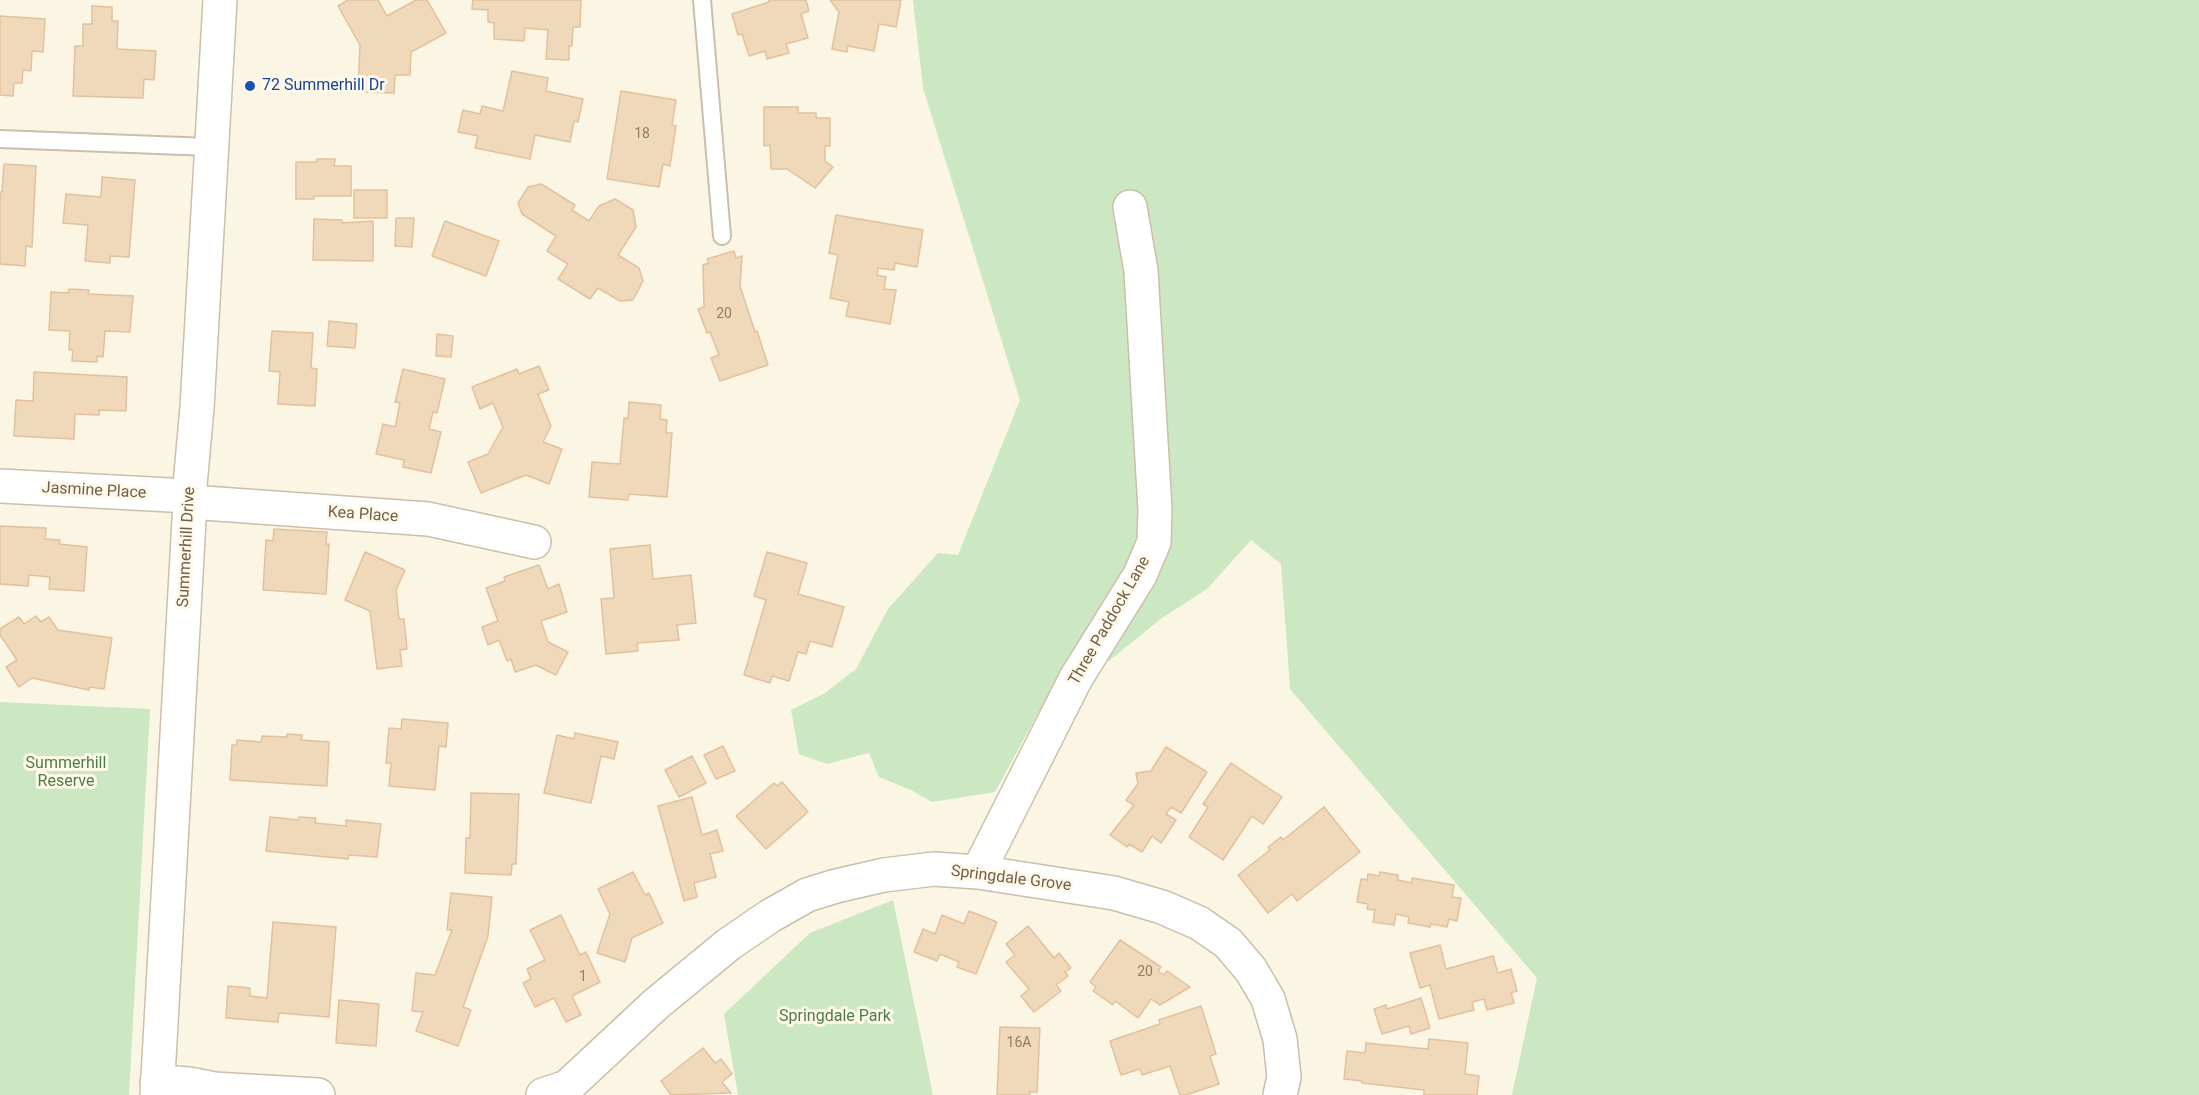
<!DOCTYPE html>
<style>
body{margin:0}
canvas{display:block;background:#fbf5e3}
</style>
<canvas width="2199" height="1095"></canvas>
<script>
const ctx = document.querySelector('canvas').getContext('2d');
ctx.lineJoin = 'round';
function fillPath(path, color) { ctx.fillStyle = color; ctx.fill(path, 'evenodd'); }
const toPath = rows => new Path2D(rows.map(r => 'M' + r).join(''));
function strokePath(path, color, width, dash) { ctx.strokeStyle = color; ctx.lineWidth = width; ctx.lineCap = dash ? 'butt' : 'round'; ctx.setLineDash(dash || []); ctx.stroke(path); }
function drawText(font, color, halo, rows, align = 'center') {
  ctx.font = font + ' Roboto,sans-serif'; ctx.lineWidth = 6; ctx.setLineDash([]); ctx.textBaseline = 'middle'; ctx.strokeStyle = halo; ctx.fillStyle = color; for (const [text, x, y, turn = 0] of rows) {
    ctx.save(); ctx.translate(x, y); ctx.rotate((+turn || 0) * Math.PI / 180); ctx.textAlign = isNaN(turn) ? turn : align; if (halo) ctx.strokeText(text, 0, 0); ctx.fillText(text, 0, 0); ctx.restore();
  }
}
const green = toPath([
 [913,0,2199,0,2199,1095,1512,1095,1537,978,1290,689,1281,564,1251,540,1207,589,1162,618,1110,660,1043,704,995,792,932,802,911,790,879,777,869,753,827,764,799,754,791,710,825,693,856,669,888,609,938,553,958,555,1020,400,923,88],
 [0,702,150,709,129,1095,0,1095],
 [893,900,933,1095,738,1095,724,1014,810,933]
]);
const building = toPath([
 [348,0,378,0,387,16,416,0,427,0,446,33,411,52,410,75,395,75,394,93,358,92,360,45,338,6,348,0],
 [473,0,581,0,580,27,573,27,572,46,569,46,569,60,546,59,548,30,525,28,524,41,494,39,494,23,488,22,488,10,472,9,473,0],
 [769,0,806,0,809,11,801,14,808,38,786,44,789,53,767,59,765,51,749,56,742,34,738,35,732,14,769,2,769,0],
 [830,0,901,0,896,27,879,24,874,51,848,46,847,52,832,49,839,12,830,0],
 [92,6,112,7,112,21,118,21,117,49,156,51,154,80,144,79,143,98,73,96,75,46,83,46,83,24,92,24,92,6],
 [0,16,45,19,43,52,32,51,31,71,23,70,22,83,14,83,13,96,0,95,0,16],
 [512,71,548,78,546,91,583,99,578,122,574,121,570,142,535,135,530,159,475,148,478,136,458,132,463,110,480,114,482,106,503,111,512,71],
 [621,91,676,100,672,125,676,126,670,166,663,164,659,187,607,179,621,91],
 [764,107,798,107,798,113,816,113,816,118,830,118,830,146,825,146,825,161,833,167,815,188,787,169,771,169,770,145,764,146,764,107],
 [317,159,335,159,334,166,351,166,351,196,314,196,314,199,296,199,296,162,317,162,317,159],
 [4,164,36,166,32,247,26,246,25,266,0,264,0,192,2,192,4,164],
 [102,177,135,180,129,257,110,256,110,263,85,261,88,225,63,223,66,194,101,197,102,177],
 [541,184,575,205,572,210,589,221,599,206,615,199,633,210,636,227,618,255,639,268,643,281,633,300,620,301,598,288,590,299,558,279,568,264,547,251,556,236,522,214,518,203,528,187,541,184],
 [354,190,387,190,387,218,354,218,354,190],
 [836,215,923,230,917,267,895,263,894,270,878,268,877,275,886,277,884,289,896,290,890,324,846,316,849,302,830,298,838,255,829,253,836,215],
 [396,218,414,218,412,247,395,246,396,218],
 [314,219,342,220,342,223,373,221,373,261,313,260,314,219],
 [445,221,499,241,486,276,432,256,445,221],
 [734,251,736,258,742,256,740,286,755,332,757,331,768,365,720,381,711,358,719,355,710,332,707,333,698,309,704,307,703,265,709,263,707,259,734,251],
 [69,289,89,290,88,294,133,296,130,332,105,331,103,357,97,356,97,362,72,361,73,350,69,350,70,331,49,330,51,292,68,293,69,289],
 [329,321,357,324,355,348,327,346,329,321],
 [272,331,313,333,311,368,317,369,315,406,278,404,280,372,269,371,272,331],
 [437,334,453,336,451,357,436,356,437,334],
 [539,366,549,390,538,394,551,426,543,442,562,449,549,484,526,475,481,493,468,462,488,454,503,427,493,403,480,409,472,387,517,369,519,374,539,366],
 [403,369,445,379,437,413,433,412,429,429,441,432,431,473,403,467,404,460,376,454,383,424,395,427,400,403,395,402,403,369],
 [34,372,127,377,126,411,99,410,99,415,75,414,74,439,14,436,16,400,33,401,34,372],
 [629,402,661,405,660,419,667,420,666,433,672,433,667,497,629,494,628,500,589,497,592,462,620,464,624,418,628,419,629,402],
 [0,526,46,528,45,539,60,540,59,544,87,547,84,591,49,589,50,577,29,575,28,586,0,584,0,526],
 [274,529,327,532,326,544,329,544,326,594,263,590,266,540,273,541,274,529],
 [650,545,653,579,691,575,696,623,677,625,679,640,637,643,638,651,606,654,601,599,614,598,610,549,650,545],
 [365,552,405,570,396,590,399,619,404,619,407,649,400,650,402,666,377,669,370,611,345,600,365,552],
 [767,552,807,563,798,594,844,607,832,647,810,641,806,654,798,652,789,681,772,676,770,683,744,675,766,600,754,596,767,552],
 [539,565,548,589,559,584,567,612,541,621,548,642,568,652,556,675,536,665,515,672,511,659,507,661,499,640,488,645,482,627,498,621,486,588,505,581,504,577,539,565],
 [36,616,41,622,49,617,58,630,112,638,104,689,90,687,89,690,32,678,19,687,6,667,17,660,0,635,0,629,19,617,24,624,36,616],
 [402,719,448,723,446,747,439,746,435,790,389,786,391,763,386,763,389,728,401,729,402,719],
 [575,733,618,742,614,759,601,756,591,803,544,793,557,735,574,739,575,733],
 [287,734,302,735,301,740,329,742,327,786,230,780,232,745,237,745,237,740,261,742,262,736,287,737,287,734],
 [723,746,735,771,716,779,704,755,723,746],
 [1166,747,1207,772,1181,813,1171,807,1166,814,1176,820,1161,843,1152,836,1142,852,1129,844,1127,847,1110,835,1134,805,1126,800,1138,784,1136,773,1151,771,1166,747],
 [692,756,706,783,679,797,665,770,692,756],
 [1231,763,1282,797,1263,824,1252,816,1223,860,1189,837,1208,807,1203,804,1231,763],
 [782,782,808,812,766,849,736,816,774,783,777,786,782,782],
 [471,793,519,794,516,864,512,864,511,875,465,873,466,838,470,838,471,793],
 [692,797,702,835,717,830,723,851,710,854,716,877,694,883,697,897,684,901,658,806,692,797],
 [1324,807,1360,852,1297,901,1292,894,1268,913,1238,875,1270,850,1268,847,1281,837,1283,840,1324,807],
 [270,817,298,820,299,817,316,818,315,823,346,826,346,820,381,824,377,857,349,855,348,859,266,851,270,817],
 [633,872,645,895,649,893,663,923,632,938,625,962,597,953,610,914,598,889,633,872],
 [1380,872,1398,875,1398,880,1412,883,1412,878,1454,885,1452,897,1461,898,1457,921,1449,919,1447,927,1431,924,1430,927,1408,923,1409,917,1396,914,1394,925,1373,922,1375,910,1367,909,1368,904,1357,902,1361,879,1367,880,1368,874,1379,876,1380,872],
 [451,893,492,897,488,936,463,1007,471,1010,458,1046,416,1031,423,1012,412,1011,416,973,435,975,452,930,447,930,451,893],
 [969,911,997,922,976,974,957,967,959,962,940,954,937,961,914,952,923,929,935,934,942,915,964,924,969,911],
 [561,915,580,955,586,952,600,982,572,996,581,1015,566,1022,554,998,535,1007,523,983,531,979,527,969,545,960,530,930,561,915],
 [273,922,336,927,329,1017,279,1013,278,1022,226,1018,228,986,250,988,250,996,267,998,273,922],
 [1028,926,1054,958,1059,953,1071,968,1065,972,1068,976,1056,985,1061,991,1034,1012,1021,996,1029,989,1006,962,1015,955,1006,944,1028,926],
 [1120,940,1161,967,1158,971,1164,975,1167,971,1190,987,1160,1005,1151,999,1138,1018,1115,1001,1113,1005,1093,991,1096,987,1090,982,1120,940],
 [1440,945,1446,969,1493,956,1498,973,1511,969,1517,991,1511,993,1514,1003,1487,1010,1484,999,1472,1002,1474,1010,1439,1019,1430,985,1420,988,1410,953,1440,945],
 [1421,998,1430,1028,1411,1034,1409,1026,1382,1034,1374,1009,1386,1005,1387,1009,1421,998],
 [339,1000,379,1004,376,1046,336,1043,339,1000],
 [1201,1006,1216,1054,1210,1056,1219,1084,1186,1095,1180,1095,1170,1066,1142,1075,1140,1069,1121,1075,1110,1041,1160,1024,1159,1020,1201,1006],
 [1000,1027,1040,1028,1037,1092,1030,1092,1030,1095,997,1095,1000,1027],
 [1429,1039,1468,1043,1465,1074,1479,1076,1477,1095,1424,1095,1424,1090,1362,1083,1362,1081,1344,1079,1347,1051,1365,1053,1366,1043,1428,1049,1429,1039],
 [703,1048,715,1063,721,1059,732,1074,722,1082,731,1093,671,1095,661,1081,703,1048]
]);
const service = toPath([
 [702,0,722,236],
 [0,139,210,147]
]);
const minor = toPath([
 [0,486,189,496],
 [190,502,428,519,534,542],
 [978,872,1076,678,1140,575,1154,542,1155,510,1141,271,1130,207],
 [157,1082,189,1084,214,1089,318,1095],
 [543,1095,567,1087,656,1004,729,944,770,916,807,895,836,886,884,875,934,869,978,872,1114,893,1162,907,1199,923,1228,943,1251,970,1268,999,1280,1039,1284,1077,1280,1095]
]);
const secondary = toPath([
 [157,1095,190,502,189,496,197,408,220,0]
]);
const markers = [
 [250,86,6,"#1a4fb4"]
];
const numberNames = [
 ["18",642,134],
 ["20",724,314],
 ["20",1145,972],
 ["1",583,977],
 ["16A",1019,1043]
];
const transitNames = [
 ["72 Summerhill Dr",262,86]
];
const streetNames = [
 ["Jasmine Place",94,491,3],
 ["Kea Place",363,515,4],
 ["Summerhill Drive",187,547,-87],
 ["Three Paddock Lane",1110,621,-60],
 ["Springdale Grove",1011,879,7]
];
const parkNames = [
 ["Summerhill",66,764],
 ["Reserve",66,782],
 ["Springdale Park",835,1017]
];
fillPath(green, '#cce8c2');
fillPath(building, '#f0d8bb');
strokePath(building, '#e2c19c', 1.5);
strokePath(service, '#ccbeaa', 20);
strokePath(minor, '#ccbeaa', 36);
strokePath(secondary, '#cfbfa8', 36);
strokePath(service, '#fff', 16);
strokePath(minor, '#fff', 33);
strokePath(secondary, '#fff', 33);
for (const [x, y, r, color] of markers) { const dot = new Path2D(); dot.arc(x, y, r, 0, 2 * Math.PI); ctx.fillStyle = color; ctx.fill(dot); strokePath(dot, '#fef9e9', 2); }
drawText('14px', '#927c66', null, numberNames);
drawText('16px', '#164399', '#fef9e9', transitNames, 'left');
drawText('16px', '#725e4a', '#fef9e9', streetNames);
drawText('16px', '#4e7e45', '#fef9e9', parkNames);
</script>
